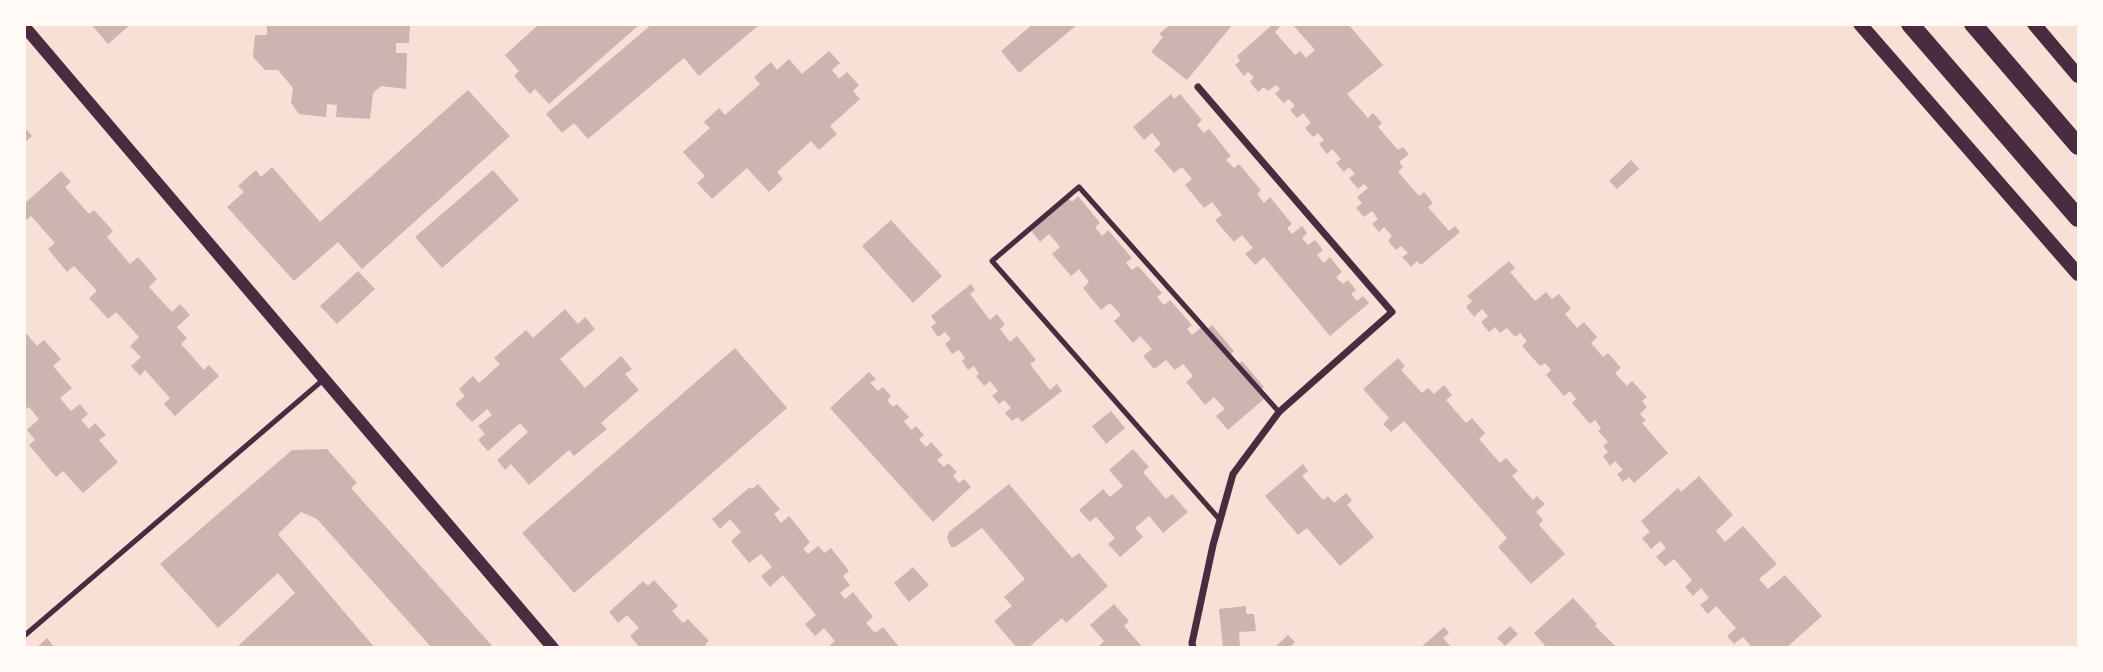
<!DOCTYPE html>
<style>
body{margin:0}
#map{position:relative;width:2103px;height:672px;overflow:hidden;background:#f7e1d7;font-family:"Space Grotesk",sans-serif}
canvas{display:block}
.frame{position:absolute;inset:0;border:26px solid #fffaf5;pointer-events:none}
</style>
<div id="map">
<canvas width="2103" height="672"></canvas>
<div class="frame"></div>
</div>
<script>
const ctx = document.querySelector('canvas').getContext('2d');
ctx.lineJoin = 'round';
function fillPath(path, color) { ctx.fillStyle = color; ctx.fill(path, 'evenodd'); }
const toPath = rows => new Path2D(rows.map(r => 'M' + r).join(''));
function strokePath(path, color, width, dash) { ctx.strokeStyle = color; ctx.lineWidth = width; ctx.lineCap = dash ? 'butt' : 'round'; ctx.setLineDash(dash || []); ctx.stroke(path); }
const building = toPath([
 [91,24,131,24,108,44],
 [267,24,410,24,409,43,396,43,396,53,407,53,406,89,381,86,373,93,370,119,336,117,337,105,327,104,326,117,299,114,291,103,293,88,278,70,265,70,253,57,255,35,267,35],
 [539,24,640,24,549,104,535,89,530,94,514,76,519,71,505,55],
 [652,24,760,24,699,76,684,58,588,139,574,123,562,133,546,114],
 [1033,24,1078,24,1019,73,1001,51],
 [1171,24,1233,24,1187,80,1151,52,1163,37,1159,34],
 [1273,24,1278,24,1280,27,1275,32,1295,55,1300,51,1306,58,1315,50,1292,24,1348,24,1383,65,1347,94,1368,118,1373,113,1382,123,1378,127,1398,150,1403,147,1409,154,1399,162,1403,167,1398,172,1419,196,1424,192,1433,203,1428,207,1449,231,1455,226,1460,232,1421,265,1417,261,1411,267,1402,257,1408,253,1401,246,1396,250,1388,241,1392,236,1384,227,1379,232,1372,224,1378,219,1372,211,1364,217,1356,208,1362,203,1357,197,1368,188,1364,184,1358,189,1349,178,1355,174,1349,167,1344,172,1336,163,1341,159,1332,149,1327,154,1319,144,1324,140,1318,133,1313,137,1305,128,1311,123,1303,113,1297,118,1290,110,1295,106,1289,99,1284,103,1275,94,1280,89,1276,85,1268,91,1264,87,1258,92,1250,82,1254,77,1248,72,1244,76,1235,65,1240,61,1237,56],
 [829,51,840,63,832,70,839,79,847,72,859,85,853,91,860,99,830,126,837,134,819,150,811,141,777,172,783,179,769,192,747,168,712,199,697,183,705,176,683,152,710,128,704,122,719,108,725,115,760,84,754,77,771,62,777,70,789,59,802,74],
 [468,90,510,136,362,269,338,242,294,281,227,207,244,192,238,186,256,170,261,177,272,167,320,222],
 [1171,94,1174,99,1180,94,1202,120,1197,125,1204,133,1209,129,1231,156,1226,160,1234,168,1239,164,1261,190,1257,194,1264,203,1270,197,1292,224,1287,228,1292,234,1302,226,1307,233,1302,238,1308,245,1315,240,1323,250,1317,255,1324,263,1330,257,1342,272,1336,277,1343,284,1348,280,1356,290,1351,294,1357,301,1363,296,1369,303,1330,336,1264,257,1255,265,1245,254,1253,248,1242,235,1234,242,1215,220,1222,215,1212,202,1204,208,1185,185,1192,179,1182,167,1174,173,1154,150,1161,144,1152,133,1144,140,1133,127],
 [24,127,32,136,24,143],
 [1631,160,1639,169,1617,189,1609,181],
 [493,170,519,200,442,268,415,237],
 [61,171,71,182,65,187,89,214,94,210,113,231,107,237,130,264,138,257,157,279,149,287,172,312,180,304,190,315,177,327,187,338,181,344,204,370,209,365,219,376,175,416,164,404,170,398,145,370,140,376,131,366,141,357,130,346,139,337,116,312,108,319,89,298,97,291,74,266,67,272,48,249,55,243,31,216,24,222,24,204],
 [1078,196,1100,223,1095,227,1102,236,1108,230,1132,258,1126,263,1132,270,1138,266,1162,293,1157,297,1164,305,1170,300,1192,325,1187,329,1192,335,1203,326,1206,330,1212,325,1234,351,1229,356,1237,365,1242,361,1264,387,1258,392,1264,399,1228,430,1216,416,1225,409,1214,397,1205,405,1186,382,1193,376,1183,364,1175,370,1166,360,1154,369,1143,356,1152,349,1140,336,1133,343,1114,321,1121,315,1110,303,1101,310,1083,288,1089,282,1079,269,1071,276,1052,254,1060,247,1049,234,1040,242,1030,229,1068,197,1072,202],
 [891,220,942,276,913,303,862,246],
 [1509,261,1515,268,1510,272,1535,301,1546,292,1552,299,1559,294,1571,308,1565,314,1577,328,1584,322,1597,337,1591,343,1603,357,1608,353,1621,368,1615,373,1627,386,1632,381,1647,397,1642,401,1647,407,1640,414,1646,420,1642,423,1668,453,1634,483,1629,477,1623,482,1617,474,1623,470,1615,461,1610,466,1603,456,1608,452,1603,446,1608,442,1598,431,1601,428,1595,420,1590,424,1572,403,1576,399,1570,391,1564,396,1546,375,1551,370,1545,363,1540,366,1522,346,1527,341,1520,333,1515,337,1507,328,1500,333,1495,327,1489,332,1481,322,1488,316,1482,309,1474,317,1466,307,1472,301,1467,296],
 [358,271,375,289,337,324,320,306],
 [971,284,975,290,970,294,990,320,997,314,1005,324,1000,329,1010,342,1017,336,1036,360,1030,364,1050,390,1057,384,1062,391,1022,422,1018,417,1012,421,1005,413,1011,408,1004,400,999,404,992,396,998,391,990,381,984,386,976,376,979,374,974,366,968,370,962,361,965,358,959,350,952,354,945,344,951,339,945,332,938,337,931,327,936,323,931,316],
 [565,309,578,324,585,317,595,329,560,359,585,388,621,356,632,369,625,374,639,390,601,423,607,429,574,456,569,450,529,485,511,464,505,470,497,460,528,432,520,423,488,451,478,440,485,434,478,426,492,415,487,409,472,422,455,404,465,396,459,389,473,376,479,383,500,364,494,358,526,330,533,338],
 [24,331,37,346,44,340,61,359,53,366,72,388,60,398,71,411,80,404,88,414,81,420,89,429,95,423,106,435,99,440,118,462,83,493,63,471,56,477,29,445,35,440,27,430,39,419,29,407,24,410],
 [735,348,787,408,574,593,522,533],
 [1398,358,1405,366,1401,370,1422,393,1428,388,1434,394,1444,385,1452,395,1446,400,1466,423,1472,418,1485,433,1479,439,1500,463,1506,458,1518,471,1512,476,1533,500,1537,496,1545,504,1536,512,1543,520,1539,525,1565,554,1531,584,1498,547,1507,538,1404,421,1391,432,1383,424,1389,418,1363,389],
 [869,372,876,379,870,383,878,391,883,387,891,396,887,400,893,407,897,404,909,417,904,421,911,430,916,426,924,435,919,439,926,447,931,442,943,455,937,460,944,467,948,463,957,472,953,476,959,483,964,479,971,487,933,522,830,408],
 [1111,411,1125,428,1106,444,1092,426],
 [327,449,357,483,351,488,494,648,432,648,317,519,301,512,278,534,375,648,236,648,295,593,278,573,218,628,160,564,292,450],
 [1133,449,1149,467,1143,472,1166,499,1172,494,1188,512,1163,533,1149,516,1135,528,1143,537,1120,557,1108,544,1115,538,1096,517,1090,522,1079,510,1103,489,1110,497,1123,486,1109,470],
 [1303,464,1308,471,1302,476,1323,500,1328,496,1334,503,1346,493,1352,500,1347,505,1374,537,1340,566,1307,528,1298,535,1265,496],
 [1699,476,1733,515,1716,531,1725,542,1743,526,1777,564,1759,579,1768,589,1785,575,1822,616,1786,648,1747,648,1750,645,1743,637,1734,644,1727,636,1736,628,1716,606,1708,614,1700,605,1709,598,1701,588,1693,596,1685,587,1692,580,1674,559,1665,566,1656,557,1666,548,1660,541,1651,549,1642,538,1650,532,1641,521,1678,488,1681,492],
 [758,484,780,509,774,514,781,523,789,516,810,542,803,549,808,554,818,546,825,553,831,548,849,571,843,576,850,585,840,593,845,599,853,592,873,617,866,623,875,633,883,627,900,648,827,648,835,641,824,628,815,636,805,624,816,615,783,575,770,587,761,576,772,567,761,554,749,563,731,541,741,532,730,519,720,529,712,519,750,487,752,489],
 [1009,484,1072,558,1079,553,1108,586,1066,623,1062,618,1028,648,1017,648,994,621,1012,606,1004,597,1025,579,982,528,955,547,951,547,947,538,949,532],
 [913,567,929,585,909,602,894,583],
 [654,580,678,606,672,611,683,623,688,619,709,641,705,644,708,648,640,648,630,636,639,628,627,615,618,623,609,612,643,581,648,586],
 [1573,598,1597,624,1595,626,1617,648,1547,648,1534,633],
 [1114,604,1129,621,1124,626,1143,648,1097,648,1104,641,1090,625],
 [1246,606,1246,614,1254,614,1256,631,1239,632,1240,648,1223,648,1219,609],
 [1510,626,1518,634,1505,646,1497,638],
 [1444,627,1449,633,1443,638,1452,648,1420,648],
 [1288,635,1295,642,1289,648,1274,648],
 [47,638,55,648,36,648]
]);
const service = toPath([
 [1220,520,992,261,1079,187,1279,412],
 [24,636,323,380]
]);
const minor = toPath([
 [1193,648,1192,643,1213,545,1233,474,1279,412,1392,312,1198,87]
]);
const tertiary = toPath([
 [24,26,553,648]
]);
const secondary = toPath([
 [1860,24,2078,274],
 [2034,24,2078,76]
]);
const primary = toPath([
 [1910,24,2078,218],
 [1973,24,2078,146]
]);
fillPath(building, '#ccb4b1');
strokePath(service, '#4a2c40', 5);
strokePath(minor, '#4a2c40', 7);
strokePath(tertiary, '#4a2c40', 12);
strokePath(secondary, '#4a2c40', 14);
strokePath(primary, '#4a2c40', 18);
</script>
